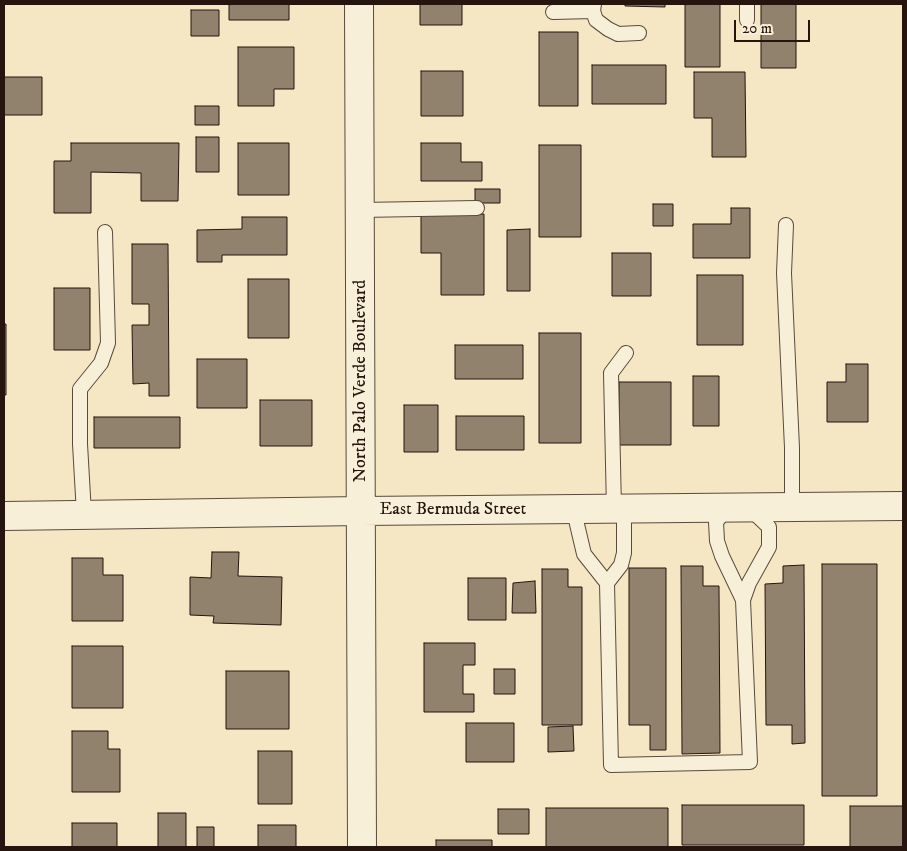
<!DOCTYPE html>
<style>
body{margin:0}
#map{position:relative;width:907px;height:851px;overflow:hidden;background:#f5e7c4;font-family:"IM FELL DW Pica",serif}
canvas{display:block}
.frame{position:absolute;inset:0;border:5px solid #25150e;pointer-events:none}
.scale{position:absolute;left:734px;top:20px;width:76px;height:22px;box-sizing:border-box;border:2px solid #25150e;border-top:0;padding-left:6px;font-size:15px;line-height:18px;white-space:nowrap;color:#25150e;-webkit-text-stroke:4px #f8efd9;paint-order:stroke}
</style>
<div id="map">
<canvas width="907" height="851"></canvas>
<div class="frame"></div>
<div class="scale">20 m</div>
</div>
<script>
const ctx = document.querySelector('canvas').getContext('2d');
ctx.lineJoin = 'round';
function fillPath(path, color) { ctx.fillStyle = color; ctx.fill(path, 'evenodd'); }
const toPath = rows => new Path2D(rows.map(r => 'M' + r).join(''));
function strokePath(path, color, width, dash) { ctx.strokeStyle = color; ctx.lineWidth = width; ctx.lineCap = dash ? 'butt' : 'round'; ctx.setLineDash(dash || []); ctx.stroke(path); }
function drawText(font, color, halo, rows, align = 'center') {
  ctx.font = font + ' "IM FELL DW Pica",serif'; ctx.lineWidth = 5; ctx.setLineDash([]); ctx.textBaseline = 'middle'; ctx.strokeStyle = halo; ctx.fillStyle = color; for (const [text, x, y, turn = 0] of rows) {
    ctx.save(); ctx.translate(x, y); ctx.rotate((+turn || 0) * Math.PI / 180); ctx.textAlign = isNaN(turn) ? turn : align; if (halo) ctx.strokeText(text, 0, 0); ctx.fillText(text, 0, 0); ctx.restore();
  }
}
const building = toPath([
 [229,4,289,4,289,20,229,20,229,4],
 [420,4,462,4,462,25,420,25,420,4],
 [625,4,665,4,665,7,625,6,625,4],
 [685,4,720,4,720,67,685,67,685,4],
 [761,4,796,4,796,68,761,68,761,4],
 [191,10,219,10,219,36,191,36,191,10],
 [539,32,578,32,578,106,539,106,539,32],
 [238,47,294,47,294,89,274,89,274,106,238,106,238,47],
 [592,65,666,65,666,104,592,104,592,65],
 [421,71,463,71,463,116,421,116,421,71],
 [694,72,745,72,746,157,712,157,712,118,694,118,694,72],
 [4,77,42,77,42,115,4,115,4,77],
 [195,106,219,106,219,125,195,125,195,106],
 [196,137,219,137,219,172,196,172,196,137],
 [71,143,179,143,178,201,141,201,141,173,91,172,91,213,54,213,54,161,71,161,71,143],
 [238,143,289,143,289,195,238,195,238,143],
 [421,143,461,143,461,162,482,162,482,181,421,181,421,143],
 [539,145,581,145,581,237,539,237,539,145],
 [475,189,500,189,500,203,475,203,475,189],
 [653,204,673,204,673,226,653,226,653,204],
 [731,208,750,208,750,258,693,258,693,224,731,224,731,208],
 [421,214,484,214,484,295,441,295,441,253,421,253,421,214],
 [242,217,287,217,287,255,222,255,222,262,197,262,197,230,242,229,242,217],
 [530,229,530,291,507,291,507,230,530,229],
 [132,244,168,244,169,396,149,396,149,383,133,384,132,325,149,325,149,304,132,304,132,244],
 [612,253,651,253,651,296,612,296,612,253],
 [697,275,743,275,743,345,697,345,697,275],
 [248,279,289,279,289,338,248,338,248,279],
 [54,288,90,288,90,350,54,350,54,288],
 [4,324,6,324,6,395,4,395,4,324],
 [539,333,581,333,581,443,539,443,539,333],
 [455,345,523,345,523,379,455,379,455,345],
 [197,359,247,359,247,408,197,408,197,359],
 [846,364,868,364,868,422,827,422,827,382,846,382,846,364],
 [693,376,719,376,719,426,693,426,693,376],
 [619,382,671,382,671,445,619,445,619,382],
 [260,400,312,400,312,446,260,446,260,400],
 [404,405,438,405,438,452,404,452,404,405],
 [456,416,524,416,524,450,456,450,456,416],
 [94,417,180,417,180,448,94,448,94,417],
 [212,552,239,552,238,576,282,577,281,625,213,623,214,616,190,615,190,577,211,578,212,552],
 [72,558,103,558,103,575,123,575,123,621,72,621,72,558],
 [822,564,877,564,877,796,822,796,822,564],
 [804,565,805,743,792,744,792,725,766,725,765,584,783,583,783,566,804,565],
 [681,566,703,566,703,586,719,586,720,753,682,754,681,566],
 [629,568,666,568,666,750,650,750,650,725,629,725,629,568],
 [542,569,568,569,568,587,582,587,582,725,542,725,542,569],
 [468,578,506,578,506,620,468,620,468,578],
 [535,581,536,613,512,613,513,583,535,581],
 [424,643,475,643,475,665,463,665,463,694,474,694,474,712,424,712,424,643],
 [72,646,123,646,123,708,72,708,72,646],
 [494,669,515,669,515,694,494,694,494,669],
 [226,671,289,671,289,729,226,729,226,671],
 [466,723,514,723,514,762,466,762,466,723],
 [573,726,574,751,548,752,548,727,573,726],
 [72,731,108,731,108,749,120,749,120,792,72,792,72,731],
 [258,751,292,751,292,804,258,804,258,751],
 [682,805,804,805,804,845,682,845,682,805],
 [850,806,903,806,903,847,850,847,850,806],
 [546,808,668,808,668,847,546,847,546,808],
 [498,809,529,809,529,834,498,834,498,809],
 [158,813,186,813,186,847,158,847,158,813],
 [72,823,117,823,117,847,72,847,72,823],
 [258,825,296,825,296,847,258,847,258,825],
 [197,827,214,827,214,847,197,847,197,827],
 [436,840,492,840,492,847,436,847,436,840]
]);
const lane = toPath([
 [594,4,593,11,596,20,608,29,618,34,639,33],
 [553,12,593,11],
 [747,20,747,4],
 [360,210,477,208],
 [786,225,784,273,792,448,792,507],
 [727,508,716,522,717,541,722,556,743,600],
 [579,509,576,520,584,554,607,583,611,765,750,762,743,600,749,583,769,547,769,527,749,508],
 [614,509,611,373,626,353],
 [84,514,80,444,80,389,101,363,108,343,105,232],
 [607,583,621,565,624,553,624,521,619,509]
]);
const street = toPath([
 [359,4,362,847],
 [4,516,361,511,903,506]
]);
const streetNames = [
 ["North Palo Verde Boulevard",361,381,-90],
 ["East Bermuda Street",453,510]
];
fillPath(building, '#91826d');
strokePath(building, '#25150e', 1);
strokePath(lane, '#594a3c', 16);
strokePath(street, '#594a3c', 30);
strokePath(lane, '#f8efd9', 14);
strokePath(street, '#f8efd9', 28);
drawText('18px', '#25150e', '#f8efd9', streetNames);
</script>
